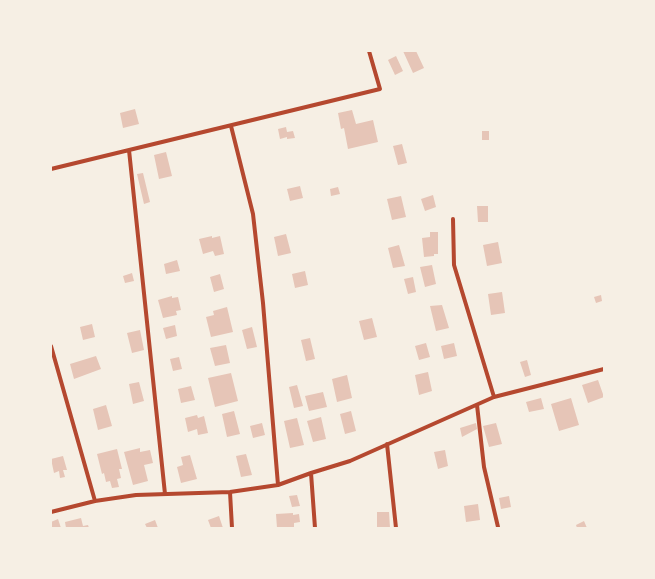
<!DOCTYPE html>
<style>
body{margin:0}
#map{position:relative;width:655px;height:579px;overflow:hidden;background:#f6efe4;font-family:Commissioner,sans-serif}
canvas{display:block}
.frame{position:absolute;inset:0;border:52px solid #f6efe4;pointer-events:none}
</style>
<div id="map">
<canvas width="655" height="579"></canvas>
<div class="frame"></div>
</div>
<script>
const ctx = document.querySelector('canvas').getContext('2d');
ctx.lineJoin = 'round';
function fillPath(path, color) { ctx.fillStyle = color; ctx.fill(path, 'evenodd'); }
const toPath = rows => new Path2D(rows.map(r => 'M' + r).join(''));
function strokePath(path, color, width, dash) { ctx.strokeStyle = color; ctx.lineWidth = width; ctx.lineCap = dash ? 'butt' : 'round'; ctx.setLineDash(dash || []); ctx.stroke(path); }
const building = toPath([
 [403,51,416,51,424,68,413,73],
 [396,56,403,71,395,75,388,60],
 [135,109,139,124,123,128,120,113],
 [352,110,356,124,373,120,378,142,348,149,344,128,341,129,338,113],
 [286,127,287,132,293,131,295,138,287,139,287,137,280,139,278,129],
 [482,131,489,131,489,140,482,140],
 [402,144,407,163,398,165,393,146],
 [166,152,172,176,159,179,154,155],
 [143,173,150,202,144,204,137,174],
 [300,186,303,198,290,201,287,189],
 [338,187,340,194,331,196,330,189],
 [433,195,436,207,425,211,421,199],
 [401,196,406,217,392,220,387,199],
 [477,206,488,206,488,222,478,222],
 [430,232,438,232,438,254,434,254,434,256,424,257,422,238,430,237],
 [286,234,291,253,278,256,274,237],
 [212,236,212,238,220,236,224,254,215,256,213,251,203,254,199,239],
 [498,242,502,263,487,266,483,245],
 [399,245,405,266,393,268,388,248],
 [177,260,180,271,166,274,164,264],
 [432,265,436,284,425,287,420,267],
 [305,271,308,285,295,288,292,274],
 [132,273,134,281,125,283,123,276],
 [220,274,224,289,214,292,210,277],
 [413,277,416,292,408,294,404,279],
 [502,292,505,313,491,315,488,294],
 [601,295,602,301,596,303,594,297],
 [172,296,172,298,178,297,181,310,176,311,177,315,163,318,158,300],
 [442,305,449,328,436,331,430,306],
 [227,307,233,332,211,337,206,317,214,315,213,311],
 [372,318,377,337,364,340,359,321],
 [92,324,95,337,83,340,80,327],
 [175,325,177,336,166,339,163,328],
 [252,327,257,347,247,349,242,330],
 [140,330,144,350,132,353,127,333],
 [310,338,315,359,306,361,301,340],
 [426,343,430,357,419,360,415,346],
 [454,343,457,356,444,359,441,346],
 [226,345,230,363,215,366,210,348],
 [96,356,101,369,74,379,70,364],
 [179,357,182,369,173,371,170,359],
 [527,360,531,375,525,377,520,362],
 [428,372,432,391,419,395,415,375],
 [231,373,238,401,215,407,208,378],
 [347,375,352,398,337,402,332,379],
 [598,380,604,397,588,403,582,385],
 [139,382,144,401,133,404,129,384],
 [297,385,303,406,294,408,289,387],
 [191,386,195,400,181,403,178,389],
 [323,392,327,407,309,411,305,396],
 [541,398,544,409,529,412,526,402],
 [571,398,579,425,559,431,551,404],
 [106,405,112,426,98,430,93,409],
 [234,411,240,434,227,437,222,414],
 [351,411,356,431,345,434,340,414],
 [197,415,198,418,204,416,208,433,198,435,197,429,188,432,185,418],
 [321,417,326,439,313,442,307,421],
 [297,418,304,445,290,448,284,421],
 [262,423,265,435,253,438,250,426],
 [476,423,477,429,462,437,460,428],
 [496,423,502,444,489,447,483,426],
 [140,448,140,452,150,450,153,463,144,465,148,481,133,485,124,452],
 [117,449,122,469,119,469,121,478,117,479,119,487,112,488,110,481,106,482,104,473,102,474,97,454],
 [445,450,448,466,438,469,434,452],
 [246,454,252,475,241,477,236,456],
 [190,455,197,479,181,483,177,467,183,465,181,457],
 [63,456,67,470,63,470,65,477,60,478,59,471,54,473,51,459],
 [297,495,300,506,292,507,289,496],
 [509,496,511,507,501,509,499,498],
 [478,504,480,520,466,522,464,506],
 [377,512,389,512,390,528,377,528],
 [293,513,293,515,299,514,300,522,294,523,294,528,277,528,276,514],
 [219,516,223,528,211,528,208,520],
 [81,518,83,526,88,525,89,528,66,528,65,522],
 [58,519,61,528,52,528,51,522],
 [155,520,158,528,147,528,145,524],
 [584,521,587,528,577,528,576,525]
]);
const minor = toPath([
 [231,126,253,214,263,303,278,485],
 [129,150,165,494],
 [51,169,380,89,369,51],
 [453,219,454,265,494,397],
 [51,346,95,501],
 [477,405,484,467,498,527],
 [387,444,396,528],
 [311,473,315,528],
 [230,492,232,528],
 [51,512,95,501,136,495,230,492,278,485,311,473,350,461,494,397,604,369]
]);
fillPath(building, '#e6c5b7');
strokePath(minor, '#b5482f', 4);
</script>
